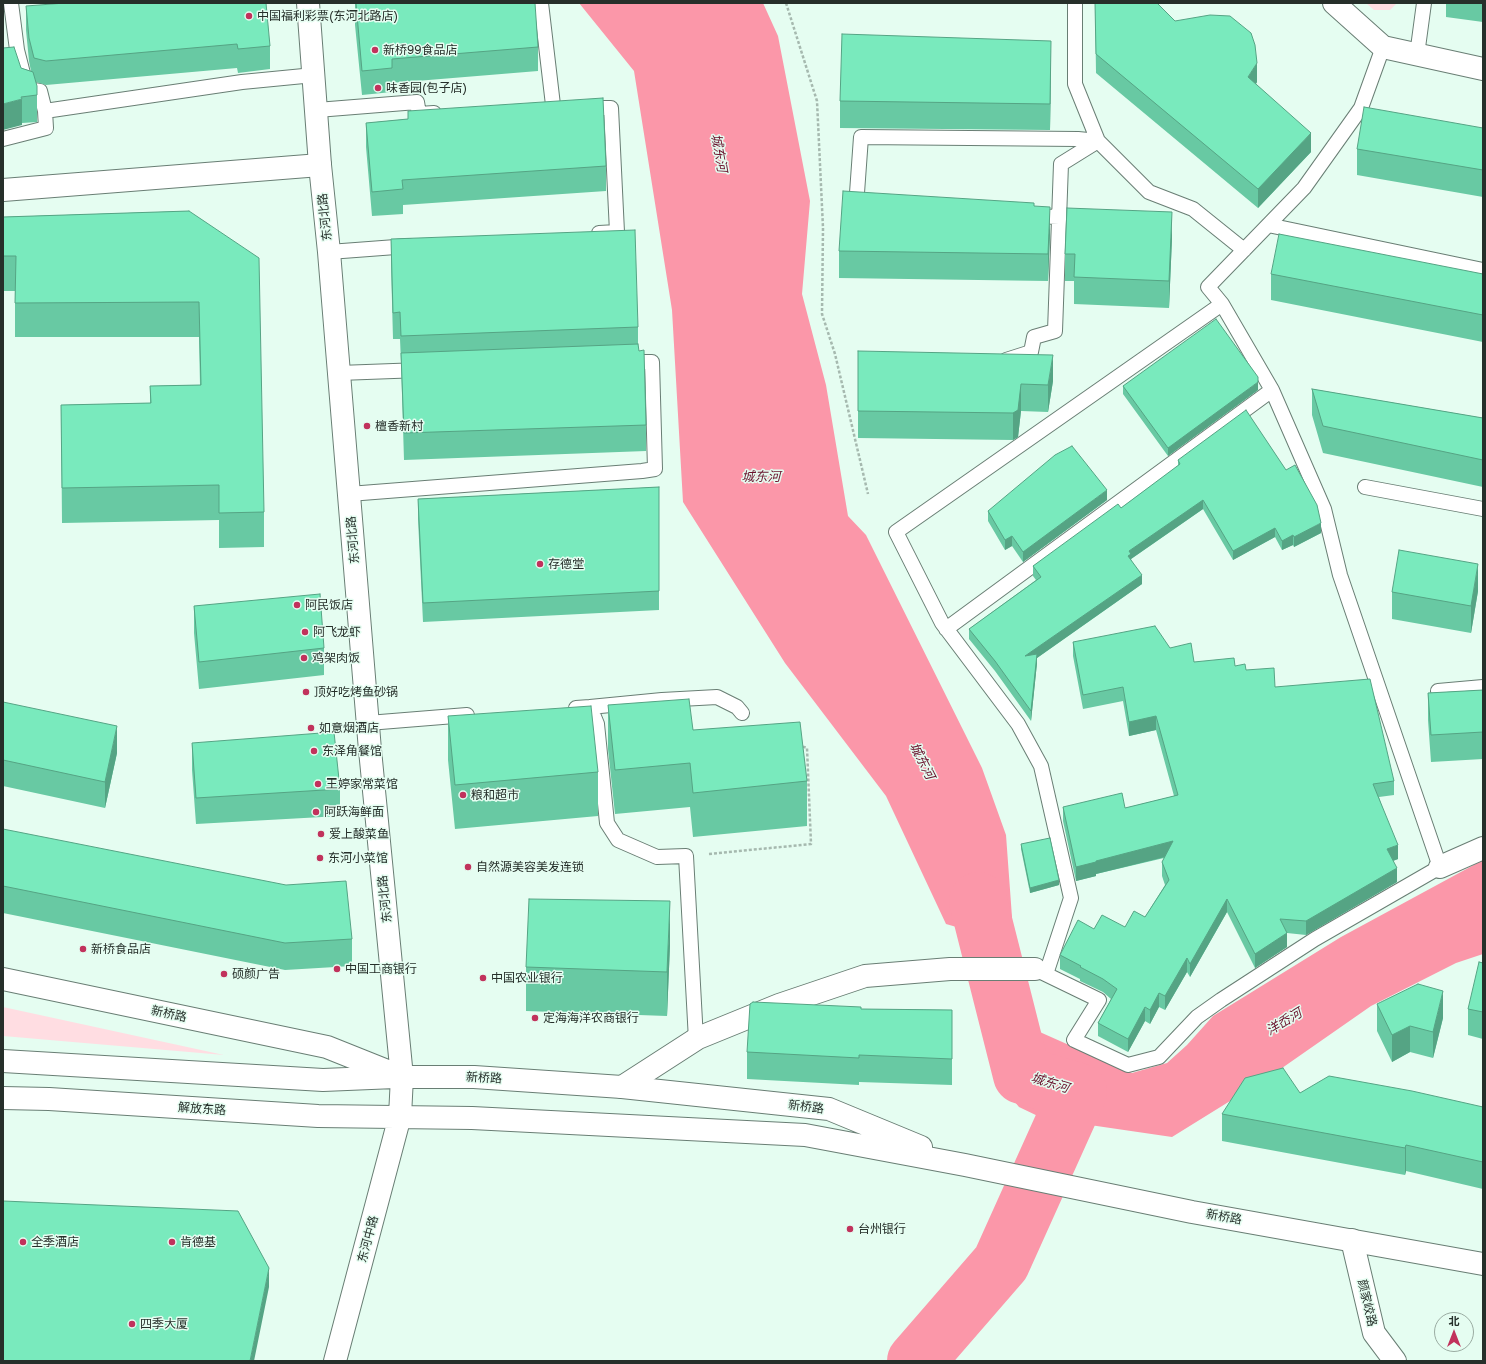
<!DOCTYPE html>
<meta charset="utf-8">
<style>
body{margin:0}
#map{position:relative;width:1486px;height:1364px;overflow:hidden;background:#e5fdf1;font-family:"Golos Text","Noto Sans SC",sans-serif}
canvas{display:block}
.frame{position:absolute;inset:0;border:4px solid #262f2a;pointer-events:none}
.north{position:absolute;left:1434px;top:1312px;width:40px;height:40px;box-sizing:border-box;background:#e5fdf1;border:1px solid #99aba1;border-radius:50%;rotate:0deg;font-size:11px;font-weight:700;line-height:16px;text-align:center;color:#262f2a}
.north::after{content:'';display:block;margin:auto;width:14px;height:18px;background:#c1325c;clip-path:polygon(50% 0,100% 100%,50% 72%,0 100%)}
</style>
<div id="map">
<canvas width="1486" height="1364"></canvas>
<div class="frame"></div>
<div class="north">北</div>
</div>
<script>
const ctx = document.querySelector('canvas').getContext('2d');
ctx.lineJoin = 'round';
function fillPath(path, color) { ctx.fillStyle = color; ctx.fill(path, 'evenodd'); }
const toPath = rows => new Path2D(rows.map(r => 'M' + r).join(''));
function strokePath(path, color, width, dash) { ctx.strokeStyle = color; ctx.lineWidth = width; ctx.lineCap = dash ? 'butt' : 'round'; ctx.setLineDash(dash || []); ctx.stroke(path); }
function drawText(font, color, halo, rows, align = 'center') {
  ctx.font = font + ' "Golos Text","Noto Sans SC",sans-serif'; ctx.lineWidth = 3; ctx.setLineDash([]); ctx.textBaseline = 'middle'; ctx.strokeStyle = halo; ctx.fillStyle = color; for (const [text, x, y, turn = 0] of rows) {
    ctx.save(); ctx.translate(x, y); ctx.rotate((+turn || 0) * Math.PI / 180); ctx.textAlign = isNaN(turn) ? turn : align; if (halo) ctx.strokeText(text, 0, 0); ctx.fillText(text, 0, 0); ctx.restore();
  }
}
const green = toPath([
 [1366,3,1397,3,1390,10,1374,10],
 [3,1007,224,1055,3,1036]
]);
const water = toPath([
 [579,3,763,3,778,36,810,201,802,294,826,385,848,516,866,535,982,768,1006,835,1012,917,1012,959,967,959,964,948,967,930,946,924,886,796,785,663,683,502,672,310,634,71],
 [1483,860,1483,954,1456,963,1371,1006,1272,1075,1172,1137,1042,1118,1019,1107,1000,1084,972,983,1013,981,1022,994,1024,1025,1132,1073,1167,1063,1187,1045,1213,1016,1341,937]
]);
const river = toPath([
 [916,1361,1001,1263,1078,1092,1022,1075,978,901]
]);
const path = toPath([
 [786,3,817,101,823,228,822,314,835,354,868,494],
 [709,854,811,844,807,748,801,746]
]);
const service = toPath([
 [11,3,17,50,27,89,40,91,45,111,242,82,314,75],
 [541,3,553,105],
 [1075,3,1075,84,1098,141,1149,192,1193,209,1244,250],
 [1417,55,1424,3],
 [586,108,611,108,617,232,599,233],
 [317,110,417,102,419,114,434,113],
 [3,139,46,128,45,111],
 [859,207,856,207,861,137,1078,139,1098,141],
 [1031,216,1059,217],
 [1268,225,1483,270],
 [329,252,409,246],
 [1006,360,1031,352,1034,337,1055,331,1061,164,1098,141],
 [339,373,421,370],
 [1365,487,1483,509],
 [349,494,642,471,655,469,652,362,625,362],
 [946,629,1272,390],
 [1438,691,1483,687],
 [590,707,662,700,717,697,737,707,742,713],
 [576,708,590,707,597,724,607,823,618,840,657,857,686,856,696,1040],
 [368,723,467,715],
 [1035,969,1099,1000,1074,1040,1128,1065,1159,1057,1197,1017,1221,1000,1315,939,1440,867,1340,575,1324,509,1272,390,1222,304,1208,287,1304,188,1361,108,1383,47],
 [1046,974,1071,898,1041,766,1018,724,942,623,896,532,1222,304]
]);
const minor = toPath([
 [1334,3,1383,47,1483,69],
 [3,190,320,165],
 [1440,867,1483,848],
 [622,1087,698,1038,779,1005,865,976,950,969,1035,969],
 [1352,1240,1374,1333,1395,1361]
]);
const tertiary = toPath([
 [308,3,320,165,329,252,370,750,402,1077,400,1116,335,1361],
 [3,979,327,1047,402,1077,474,1077,622,1087,829,1109,921,1147],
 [3,1061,323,1080,395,1077],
 [3,1098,49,1099,318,1116,472,1118,805,1135,965,1165,1192,1212,1483,1264]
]);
const wall = toPath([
 [355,3,538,47,538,71,392,83,392,92,362,95,355,25],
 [1095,3,1175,21,1257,82,1256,84,1311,152,1258,208,1096,73],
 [1446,3,1483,3,1483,22,1446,17],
 [26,6,270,46,270,69,238,73,237,68,46,85,36,82,37,95,37,122,22,123,22,125,21,68,31,71,29,61,26,30],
 [1051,68,1050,130,840,128,840,101],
 [408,111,606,166,606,191,403,205,403,214,372,216,366,147,366,123,408,119],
 [1483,128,1483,197,1357,175,1357,149],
 [189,211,264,512,264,547,219,548,219,520,62,523,61,405,150,403,150,386,200,385,199,337,15,337,15,291,3,291,3,217],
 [1050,234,1048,281,839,278,839,251],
 [1172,238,1169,308,1074,304,1074,281,1065,281,1065,254],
 [391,239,638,327,638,344,646,425,646,451,404,460,401,362,400,339,393,339,391,265],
 [1271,274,1483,274,1483,342,1271,300],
 [858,351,1053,381,1048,412,1021,411,1018,437,1013,440,858,438],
 [1123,386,1258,390,1168,456,1123,394],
 [1312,389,1483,418,1483,487,1323,453,1312,415],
 [1178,460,1321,533,1294,547,1293,545,1282,550,1275,537,1233,560,1203,509,1131,559,1142,584,1037,658,1037,663,1031,721,995,671,969,639,969,629,1036,580,1033,576,1033,566,1121,508,1178,466],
 [659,487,659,610,423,622,418,519,418,499],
 [1107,500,1023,562,1012,546,1005,550,988,521,988,511],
 [1478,591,1471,633,1392,619,1392,592],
 [194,606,324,648,324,675,199,689,194,633],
 [1073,642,1170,648,1194,662,1235,666,1246,670,1275,687,1394,781,1394,795,1379,797,1398,859,1393,861,1397,882,1306,935,1287,933,1287,947,1255,968,1227,912,1190,977,1187,972,1165,1010,1159,1007,1150,1024,1145,1021,1128,1052,1098,1036,1098,1023,1111,999,1103,992,1080,981,1080,979,1060,969,1060,955,1094,929,1125,927,1145,917,1165,885,1162,876,1162,862,1164,858,1096,874,1096,876,1076,881,1063,821,1063,807,1125,808,1174,796,1156,730,1129,736,1123,701,1083,709,1073,656],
 [1483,690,1483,759,1431,762,1428,720,1428,693],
 [3,702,117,753,105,808,3,786],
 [608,705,693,730,807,781,807,826,693,837,690,807,615,814,608,749],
 [448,716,598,772,598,816,455,829,448,760],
 [192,743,340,789,340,816,196,824,192,770],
 [3,829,352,939,352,966,285,970,3,913],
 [1021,844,1059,885,1030,893,1021,849],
 [670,945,667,1016,526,1011,526,967],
 [1483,963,1483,1039,1468,1035,1468,1009],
 [1377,1004,1443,1018,1433,1058,1410,1052,1392,1062,1377,1031],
 [861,1009,952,1010,952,1085,859,1082,859,1085,747,1079,747,1052],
 [1300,1093,1483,1107,1483,1189,1406,1171,1405,1175,1222,1141,1222,1114]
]);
const shadedWall = toPath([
 [1051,41,1051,68,1050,130,1050,104],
 [1257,63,1257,82,1248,96,1248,77],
 [22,99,22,125,3,130,3,104],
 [1311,133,1311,152,1258,208,1258,189],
 [1050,207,1050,234,1048,281,1048,254],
 [1172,212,1172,238,1169,308,1169,281],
 [1053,355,1053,381,1048,412,1048,385],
 [1258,382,1258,390,1168,456,1168,448],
 [1021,384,1021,411,1018,437,1013,440,1013,413],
 [1107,490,1107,500,1023,562,1023,552],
 [1203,500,1203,509,1131,559,1131,564,1128,556,1129,551],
 [1321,523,1321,533,1294,547,1294,537],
 [1275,528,1275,537,1233,560,1233,551],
 [1293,535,1293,545,1282,550,1282,541],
 [1012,536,1012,546,1005,550,1005,540],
 [1478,564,1478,591,1471,633,1471,606],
 [1142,575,1142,584,1037,658,1037,663,1031,721,1031,711,1025,656],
 [1156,716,1156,730,1129,736,1129,722],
 [117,726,117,753,105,808,105,782],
 [1173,841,1173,855,1096,874,1096,876,1076,881,1076,867,1096,861],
 [1398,845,1398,859,1387,863,1387,849],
 [1397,868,1397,882,1306,935,1306,921],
 [1059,880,1059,885,1030,893,1030,888],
 [1227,899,1227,912,1190,977,1190,964],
 [670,901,670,945,667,1016,667,972],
 [1287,933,1287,947,1255,968,1255,954],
 [1187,958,1187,972,1165,1010,1165,996],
 [1443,991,1443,1018,1433,1058,1433,1032],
 [1159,993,1159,1007,1150,1024,1150,1010],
 [1145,1007,1145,1021,1128,1052,1128,1039],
 [1410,1026,1410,1052,1392,1062,1392,1035],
 [1406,1145,1406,1171,1405,1175,1405,1148],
 [269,1268,269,1287,254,1361,250,1361]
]);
const building = toPath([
 [65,3,266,3,270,46,238,49,237,44,46,61,34,58,29,38,26,6,65,3],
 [356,3,535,3,538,47,392,59,392,68,362,71,356,3],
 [1095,3,1157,3,1175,21,1210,15,1230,16,1251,33,1255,45,1257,63,1248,77,1311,133,1258,189,1096,54,1095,3],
 [842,34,1051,41,1050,104,840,101,842,34],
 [14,47,21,68,33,72,37,86,37,95,21,97,22,99,3,104,3,48,14,47],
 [603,98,606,166,402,180,403,189,372,192,366,123,408,119,408,111,603,98],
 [1364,107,1483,128,1483,170,1357,149,1364,107],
 [843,191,1034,203,1034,206,1050,207,1048,254,839,251,843,191],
 [1067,208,1172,212,1169,281,1074,277,1075,254,1065,254,1067,208],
 [189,211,259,258,264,512,219,513,219,485,62,488,61,405,151,403,150,386,201,385,199,302,15,303,16,256,3,256,3,217,189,211],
 [635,230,638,327,401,336,400,312,393,313,391,239,635,230],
 [1279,234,1483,274,1483,315,1271,274,1279,234],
 [1216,319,1258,377,1258,382,1168,448,1123,386,1216,319],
 [638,344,639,351,644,350,646,425,404,433,401,353,638,344],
 [858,351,1053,355,1048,385,1021,384,1018,410,1013,413,858,411,858,351],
 [1312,389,1483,418,1483,460,1323,426,1312,389],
 [1246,410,1286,470,1295,465,1317,505,1321,523,1294,537,1293,535,1282,541,1275,528,1233,551,1203,500,1129,551,1131,554,1128,556,1142,575,1025,656,1037,654,1031,711,995,661,969,629,1041,577,1033,566,1118,504,1121,508,1180,464,1178,460,1246,410],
 [1072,446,1107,490,1023,552,1012,536,1005,540,988,511,1055,455,1072,446],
 [659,487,659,591,423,603,418,499,659,487],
 [1399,550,1478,564,1471,606,1392,592,1399,550],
 [320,594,324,648,199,662,194,606,320,594],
 [1155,626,1170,648,1191,643,1194,662,1234,658,1235,666,1245,664,1246,670,1274,668,1275,687,1370,679,1394,781,1373,784,1398,845,1387,849,1397,868,1306,921,1280,919,1287,933,1255,954,1227,899,1190,964,1187,958,1165,996,1159,993,1150,1010,1145,1007,1128,1039,1098,1023,1117,989,1103,979,1080,967,1081,966,1060,955,1078,920,1094,929,1102,915,1125,927,1134,911,1145,917,1169,880,1162,862,1173,841,1096,861,1096,862,1076,867,1063,807,1122,793,1125,808,1178,795,1156,716,1129,722,1123,687,1083,695,1073,642,1155,626],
 [1483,690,1483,732,1431,735,1428,693,1483,690],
 [689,699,693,730,800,722,807,781,693,793,690,763,615,770,608,705,689,699],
 [3,702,117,726,105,782,3,760,3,702],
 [591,706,598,772,455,785,448,716,591,706],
 [334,732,340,789,196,798,192,743,334,732],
 [3,829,286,885,346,881,352,939,285,943,3,886,3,829],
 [1050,838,1059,880,1030,888,1021,844,1050,838],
 [529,899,670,901,667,972,526,967,529,899],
 [1479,962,1483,963,1483,1012,1468,1009,1479,962],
 [1418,984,1443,991,1433,1032,1410,1026,1392,1035,1377,1004,1418,984],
 [753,1002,861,1007,861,1009,952,1010,952,1059,859,1055,859,1058,747,1052,750,1004,753,1002],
 [1283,1068,1300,1093,1329,1076,1412,1091,1483,1107,1483,1162,1406,1145,1405,1148,1222,1114,1245,1078,1283,1068],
 [3,1201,238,1211,269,1268,250,1361,3,1361,3,1201]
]);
const markers = [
 [249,16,4,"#c1325c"],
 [375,50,4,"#c1325c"],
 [378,88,4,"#c1325c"],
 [367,426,4,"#c1325c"],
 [540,564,4,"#c1325c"],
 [297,605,4,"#c1325c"],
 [305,632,4,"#c1325c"],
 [304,658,4,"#c1325c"],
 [306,692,4,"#c1325c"],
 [311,728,4,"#c1325c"],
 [314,751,4,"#c1325c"],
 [318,784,4,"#c1325c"],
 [463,795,4,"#c1325c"],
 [316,812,4,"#c1325c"],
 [321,834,4,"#c1325c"],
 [320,858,4,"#c1325c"],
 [468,867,4,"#c1325c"],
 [83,949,4,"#c1325c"],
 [337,969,4,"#c1325c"],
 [224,974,4,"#c1325c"],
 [483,978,4,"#c1325c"],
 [535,1018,4,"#c1325c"],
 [850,1229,4,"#c1325c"],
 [23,1242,4,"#c1325c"],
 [172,1242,4,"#c1325c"],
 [132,1324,4,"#c1325c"]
];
const poiNames = [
 ["中国福利彩票(东河北路店)",257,16],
 ["新桥99食品店",383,50],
 ["味香园(包子店)",386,88],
 ["檀香新村",375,426],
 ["存德堂",548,564],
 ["阿民饭店",305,605],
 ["阿飞龙虾",313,632],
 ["鸡架肉饭",312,658],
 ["顶好吃烤鱼砂锅",314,692],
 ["如意烟酒店",319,728],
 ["东泽角餐馆",322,751],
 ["王婷家常菜馆",326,784],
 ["粮和超市",471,795],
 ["阿跃海鲜面",324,812],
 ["爱上酸菜鱼",329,834],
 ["东河小菜馆",328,858],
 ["自然源美容美发连锁",476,867],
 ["新桥食品店",91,949],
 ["中国工商银行",345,969],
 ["硕颜广告",232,974],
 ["中国农业银行",491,978],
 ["定海海洋农商银行",543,1018],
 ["台州银行",858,1229],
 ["全季酒店",31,1242],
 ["肯德基",180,1242],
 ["四季大厦",140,1324]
];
const streetNames = [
 ["东河北路",325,217,-96],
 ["东河北路",353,540,-95],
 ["东河北路",385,899,-96],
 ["新桥路",169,1014,12],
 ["新桥路",484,1078,3],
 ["新桥路",806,1107,7],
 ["解放东路",202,1109,4],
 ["新桥路",1224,1217,10],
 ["东河中路",368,1239,-75],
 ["颜家峧路",1367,1303,77]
];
const waterNames = [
 ["城东河",719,153,80],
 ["城东河",761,477],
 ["城东河",922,761,63],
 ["洋岙河",1284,1022,-31],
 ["城东河",1050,1083,17]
];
fillPath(green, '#ffdde2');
fillPath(water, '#fb97a9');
strokePath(river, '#fb97a9', 58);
strokePath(service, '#697e74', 16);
strokePath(minor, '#697e74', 24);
strokePath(tertiary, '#697e74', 24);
strokePath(path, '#a6b9af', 2.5, [3, 2]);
strokePath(service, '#fff', 14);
strokePath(minor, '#fff', 22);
strokePath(tertiary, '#fff', 22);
fillPath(wall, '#68c9a3');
fillPath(shadedWall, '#55a484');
fillPath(building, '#79eabd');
strokePath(building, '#55a484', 1);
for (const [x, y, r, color] of markers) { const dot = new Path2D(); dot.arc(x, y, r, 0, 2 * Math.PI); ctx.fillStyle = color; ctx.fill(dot); strokePath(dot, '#e5fdf1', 1.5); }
drawText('12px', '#262f2a', '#e5fdf1', poiNames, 'left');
drawText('12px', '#262f2a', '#e5fdf1', streetNames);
drawText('italic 13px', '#6b132e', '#e5fdf1', waterNames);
</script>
